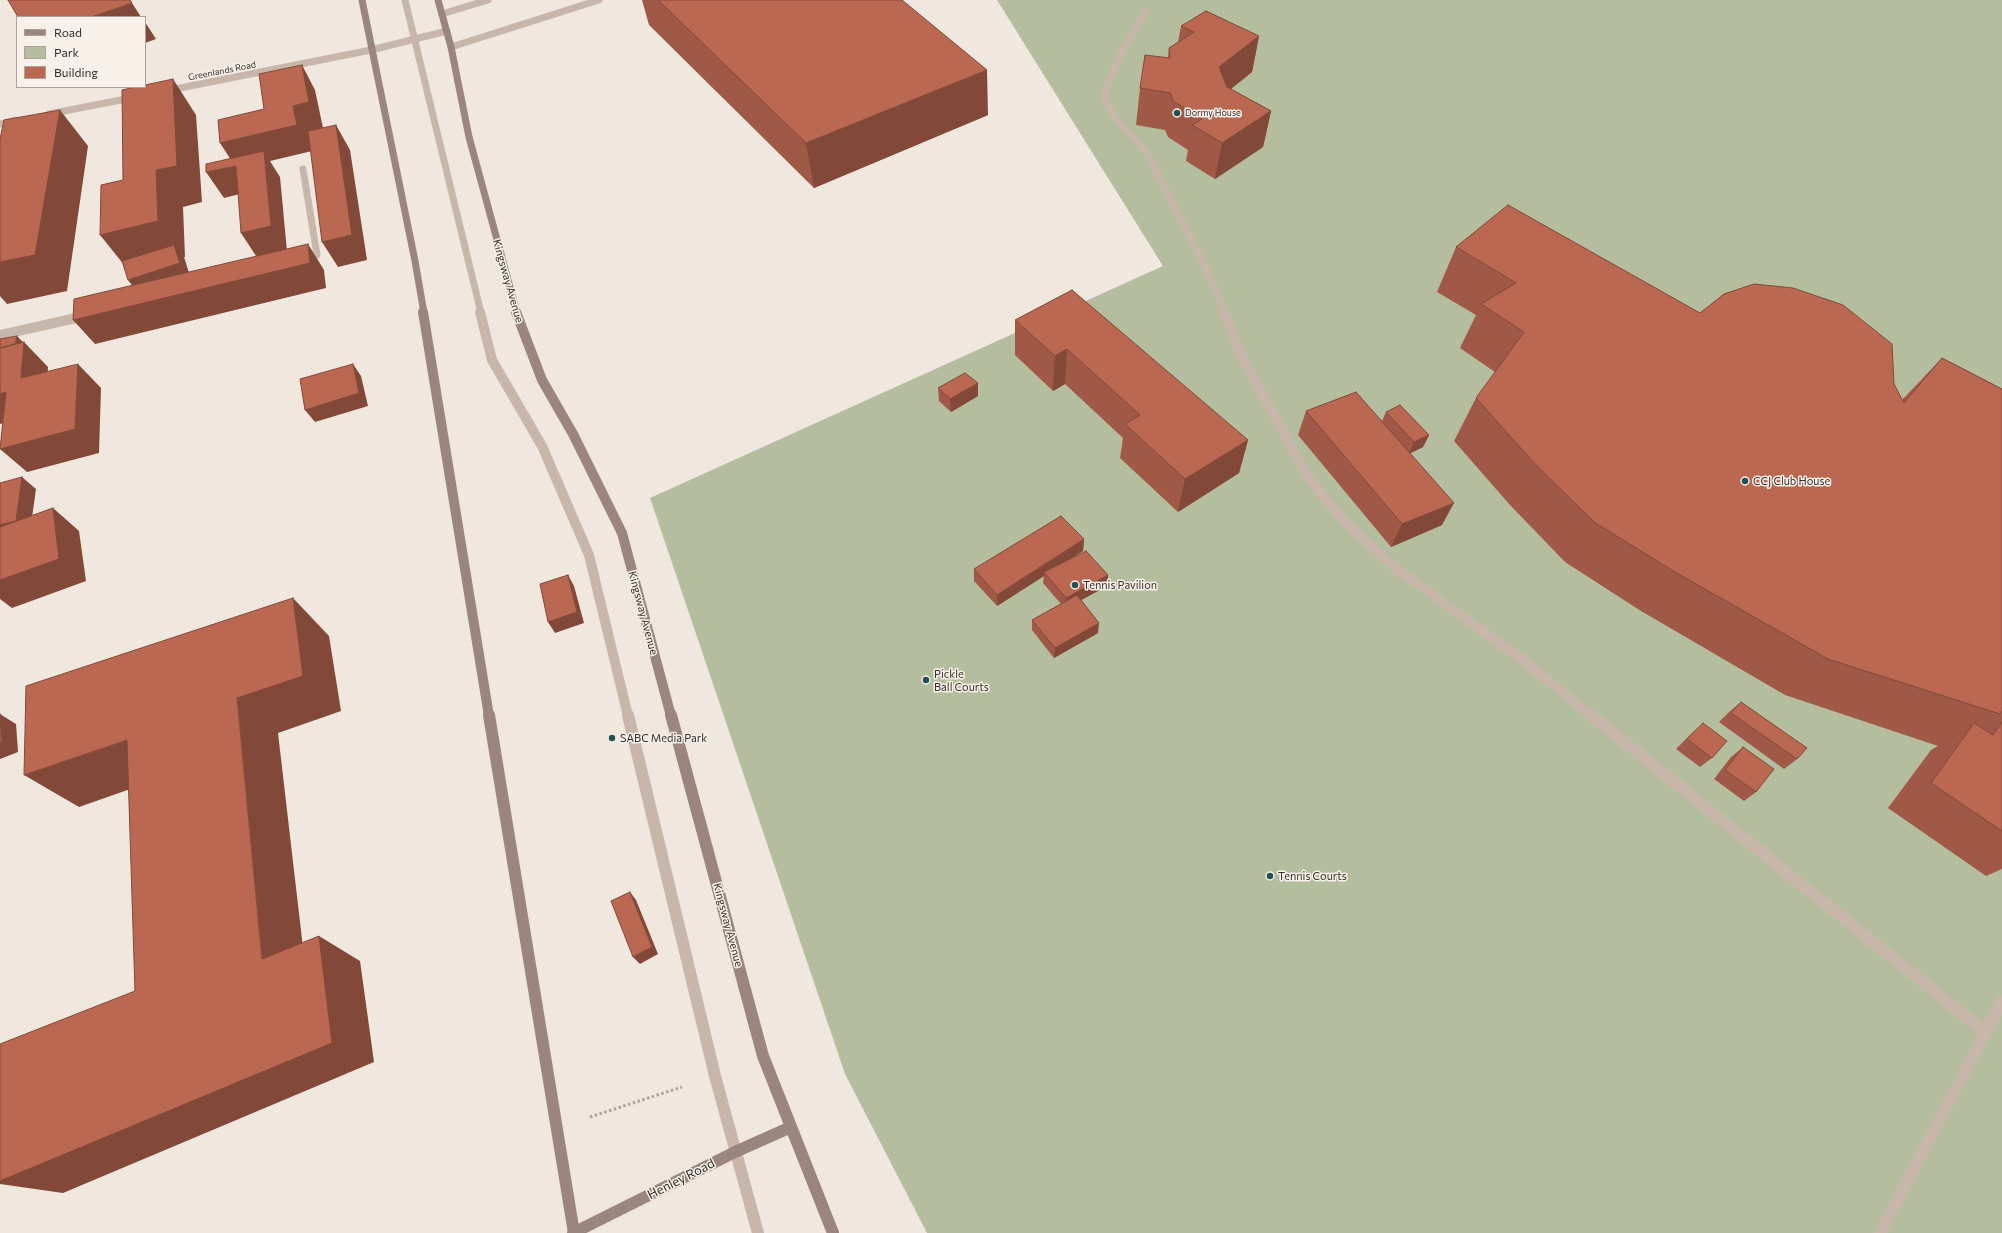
<!DOCTYPE html>
<style>
body{margin:0}
#map{position:relative;width:2002px;height:1233px;overflow:hidden;background:#f0e7de;font-family:Commissioner,sans-serif}
canvas{display:block}
.legend{position:absolute;left:16px;top:16px;width:130px;height:72px;box-sizing:border-box;background:#f8f1ea;border:1px solid #aaa39d;margin:0;padding:5px 7px;list-style:none;font-size:12px;color:#352d29}
.legend li{display:flex;align-items:center;gap:8px;height:20px}
.legend b{width:20px;border:1px solid #aaa39d}
</style>
<div id="map">
<canvas width="2002" height="1233"></canvas>
<ul class="legend">
<li><b style="height:5px;background:#9a867c"></b>Road</li>
<li><b style="height:11px;background:#b4be9f"></b>Park</li>
<li><b style="height:11px;background:#ba6852"></b>Building</li>
</ul>
</div>
<script>
const ctx = document.querySelector('canvas').getContext('2d');
ctx.lineJoin = 'round';
function fillPath(path, color) { ctx.fillStyle = color; ctx.fill(path, 'evenodd'); }
const toPath = rows => new Path2D(rows.map(r => 'M' + r).join(''));
function strokePath(path, color, width, dash) { ctx.strokeStyle = color; ctx.lineWidth = width; ctx.lineCap = dash ? 'butt' : 'round'; ctx.setLineDash(dash || []); ctx.stroke(path); }
function drawText(font, color, halo, rows, align = 'center') {
  ctx.font = font + ' Commissioner,sans-serif'; ctx.lineWidth = 3; ctx.setLineDash([]); ctx.textBaseline = 'middle'; ctx.strokeStyle = halo; ctx.fillStyle = color; for (const [text, x, y, turn = 0] of rows) {
    ctx.save(); ctx.translate(x, y); ctx.rotate((+turn || 0) * Math.PI / 180); ctx.textAlign = isNaN(turn) ? turn : align; if (halo) ctx.strokeText(text, 0, 0); ctx.fillText(text, 0, 0); ctx.restore();
  }
}
const green = toPath([
 [997,0,2002,0,2002,1233,927,1233,845,1074,650,498,1163,266]
]);
const path = toPath([
 [590,1117,682,1087]
]);
const laneFar2 = toPath([
 [405,0,481,313],
 [1146,11,1123,50,1107,85,1105,99,1113,115,1147,153,1209,274,1225,313],
 [442,14,488,0],
 [451,47,599,0],
 [303,169,317,255,305,264]
]);
const laneFar1 = toPath([
 [480,312,492,360,542,446,589,555,628,716],
 [1224,312,1241,355,1309,479,1345,522,1398,570,1519,657,1592,716],
 [0,335,85,316]
]);
const lane = toPath([
 [628,715,715,1076,758,1233],
 [1591,715,1985,1032],
 [1880,1233,2002,1001]
]);
const street = toPath([
 [165,91,371,50,447,31],
 [49,114,136,97],
 [0,124,16,120]
]);
const secondaryFar2 = toPath([
 [362,0,415,261,424,313],
 [438,0,451,47,469,137,517,313]
]);
const secondaryFar1 = toPath([
 [423,312,489,716],
 [516,312,542,380,573,434,622,533,671,716]
]);
const secondary = toPath([
 [489,715,574,1233],
 [671,715,763,1056,833,1233],
 [573,1233,735,1152,791,1127]
]);
const wall = toPath([
 [642,0,902,0,988,115,814,188,649,25],
 [1181,26,1259,36,1252,72,1231,89,1271,111,1263,147,1215,179,1186,161,1188,150,1168,137,1165,130,1136,125,1140,88,1168,57,1169,48,1178,42],
 [1456,247,1700,313,1894,384,1902,400,1942,358,2002,389,2002,869,1986,876,1888,808,1931,750,1938,746,1785,695,1641,611,1565,562,1510,505,1454,441,1476,398,1495,372,1460,348,1476,315,1437,292],
 [1015,320,1248,440,1239,473,1178,512,1120,458,1123,438,1065,384,1053,391,1015,355],
 [938,388,978,396,951,412,939,401],
 [1306,411,1382,421,1386,412,1429,435,1423,447,1410,453,1442,525,1391,547,1298,435],
 [1084,539,1083,551,1070,559,1108,575,1107,586,1081,600,1098,633,1054,658,1032,630,1032,620,1061,604,1043,583,1044,576,997,606,974,581,974,569],
 [1741,702,1797,759,1784,769,1719,722,1729,712],
 [1703,723,1712,758,1700,767,1676,749,1692,733],
 [1743,747,1756,792,1744,801,1714,779,1731,757]
]);
const shadedWall = toPath([
 [132,3,141,17,91,17],
 [145,22,156,39,145,43],
 [1259,36,1252,72,1213,103,1219,67],
 [302,65,315,90,323,128,312,151,270,161,280,177,287,251,258,259,241,233,252,191,224,198,206,172,235,166,220,143,293,106],
 [987,70,988,115,814,188,806,143],
 [173,79,196,115,202,202,183,207,185,257,184,257,190,276,138,293,128,280,129,271,100,235],
 [60,110,88,146,67,291,7,304,0,296,0,262],
 [1271,111,1263,147,1215,179,1222,143],
 [336,125,350,150,367,260,338,267,322,242],
 [308,244,324,270,326,288,95,344,73,320],
 [17,336,24,343,24,342,48,367,46,402,0,371],
 [1067,349,1065,384,1053,391,1055,356],
 [78,364,101,388,99,453,27,472,0,449],
 [353,364,361,376,368,406,315,422,305,410],
 [978,383,978,396,951,412,950,399],
 [6,392,31,416,0,424,0,394],
 [1429,435,1423,447,1409,454,1414,442],
 [1248,440,1239,473,1178,512,1185,479],
 [22,477,36,489,30,532,0,540,0,525],
 [1454,503,1442,525,1391,547,1402,524],
 [53,508,79,531,86,581,12,608,0,599,0,580],
 [1084,539,1083,551,1046,574,1044,572,1044,576,997,606,997,595],
 [568,575,574,586,584,623,555,633,548,622],
 [1108,575,1107,586,1065,609,1066,598],
 [293,598,329,636,341,711,278,733,307,982,262,959,237,698],
 [1099,623,1098,633,1054,658,1055,648],
 [0,714,16,724,18,752,0,759],
 [127,740,176,773,79,807,24,775],
 [630,892,636,900,658,954,640,964,633,957],
 [319,936,360,961,374,1062,63,1193,0,1184,0,1181]
]);
const building = toPath([
 [8,0,130,0,132,3,91,17,18,17,8,0],
 [658,0,902,0,987,70,806,143,658,0],
 [1206,11,1259,36,1219,67,1227,87,1271,111,1222,143,1192,125,1202,119,1173,101,1170,93,1140,88,1145,55,1170,58,1169,48,1194,32,1181,26,1206,11],
 [302,65,309,102,293,106,297,125,220,143,218,120,264,109,259,74,302,65],
 [173,79,177,166,156,170,158,221,100,235,101,185,123,180,122,90,135,87,145,87,145,85,173,79],
 [60,110,35,255,0,262,0,139,4,120,60,110],
 [336,125,352,235,322,242,308,131,336,125],
 [264,151,271,226,241,233,236,166,206,172,206,164,264,151],
 [1508,205,1700,313,1724,294,1754,284,1793,288,1843,305,1892,344,1894,384,1904,403,1942,358,2002,389,2002,711,2000,714,1828,659,1675,572,1594,522,1535,464,1476,398,1524,332,1481,304,1516,283,1456,247,1508,205],
 [308,244,310,263,73,320,74,299,308,244],
 [174,245,180,263,128,280,122,261,174,245],
 [1072,290,1248,440,1185,479,1125,424,1140,415,1067,349,1055,356,1015,320,1072,290],
 [17,336,15,344,0,348,0,339,17,336],
 [24,342,21,378,78,364,75,429,0,449,6,392,0,394,0,348,24,342],
 [353,364,359,393,305,410,300,379,353,364],
 [965,373,978,383,950,399,938,388,965,373],
 [1356,392,1454,503,1402,524,1306,411,1356,392],
 [1400,405,1429,435,1414,442,1386,412,1400,405],
 [22,477,16,521,0,525,0,483,22,477],
 [53,508,59,559,0,580,0,527,53,508],
 [1061,516,1084,539,997,595,974,569,1061,516],
 [1086,551,1108,575,1066,598,1044,572,1086,551],
 [568,575,577,612,548,622,540,584,568,575],
 [1077,595,1099,623,1055,648,1032,620,1077,595],
 [293,598,303,676,237,698,262,959,319,936,332,1043,0,1181,0,1044,135,991,127,740,24,775,26,686,293,598],
 [1741,702,1807,748,1797,759,1731,713,1741,702],
 [0,714,2,742,0,743,0,714],
 [2002,722,2002,831,1931,783,1974,723,1993,735,2002,722],
 [1703,723,1727,741,1712,758,1687,739,1703,723],
 [1743,747,1774,769,1756,792,1725,770,1743,747],
 [630,892,652,947,633,957,611,901,630,892]
]);
const markers = [
 [1177,113,4,"#235153"],
 [1745,481,4,"#235153"],
 [1075,585,4,"#235153"],
 [926,680,4,"#235153"],
 [612,738,4,"#235153"],
 [1270,876,4,"#235153"]
];
const farStreetnames = [
 ["Greenlands Road",222,71,-11]
];
const farPoinames = [
 ["Dormy House",1185,113]
];
const streetNames = [
 ["Kingsway Avenue",508,281,74],
 ["Kingsway Avenue",643,613,75],
 ["Kingsway Avenue",728,925,75]
];
const poiNames = [
 ["CCJ Club House",1753,481],
 ["Tennis Pavilion",1083,585],
 ["Pickle",934,674],
 ["Ball Courts",934,687],
 ["SABC Media Park",620,738],
 ["Tennis Courts",1278,876]
];
const nearStreetnames = [
 ["Henley Road",681,1179,-27]
];
fillPath(green, '#b4be9f');
strokePath(path, '#b3a195', 3, [2.5, 2.5]);
strokePath(laneFar2, '#c7b7ab', 7);
strokePath(laneFar1, '#c7b7ab', 10);
strokePath(lane, '#c7b7ab', 12);
strokePath(street, '#c7b7ab', 7);
strokePath(secondaryFar2, '#9a867c', 7);
strokePath(secondaryFar1, '#9a867c', 10);
strokePath(secondary, '#9a867c', 12);
fillPath(wall, '#a05947');
fillPath(shadedWall, '#824939');
fillPath(building, '#ba6852');
strokePath(building, '#824939', 1);
for (const [x, y, r, color] of markers) { const dot = new Path2D(); dot.arc(x, y, r, 0, 2 * Math.PI); ctx.fillStyle = color; ctx.fill(dot); strokePath(dot, '#f8f1ea', 1.5); }
drawText('9px', '#352d29', '#f8f1ea', farStreetnames);
drawText('9px', '#352d29', '#f8f1ea', farPoinames, 'left');
drawText('11px', '#352d29', '#f8f1ea', streetNames);
drawText('11px', '#352d29', '#f8f1ea', poiNames, 'left');
drawText('13px', '#352d29', '#f8f1ea', nearStreetnames);
</script>
